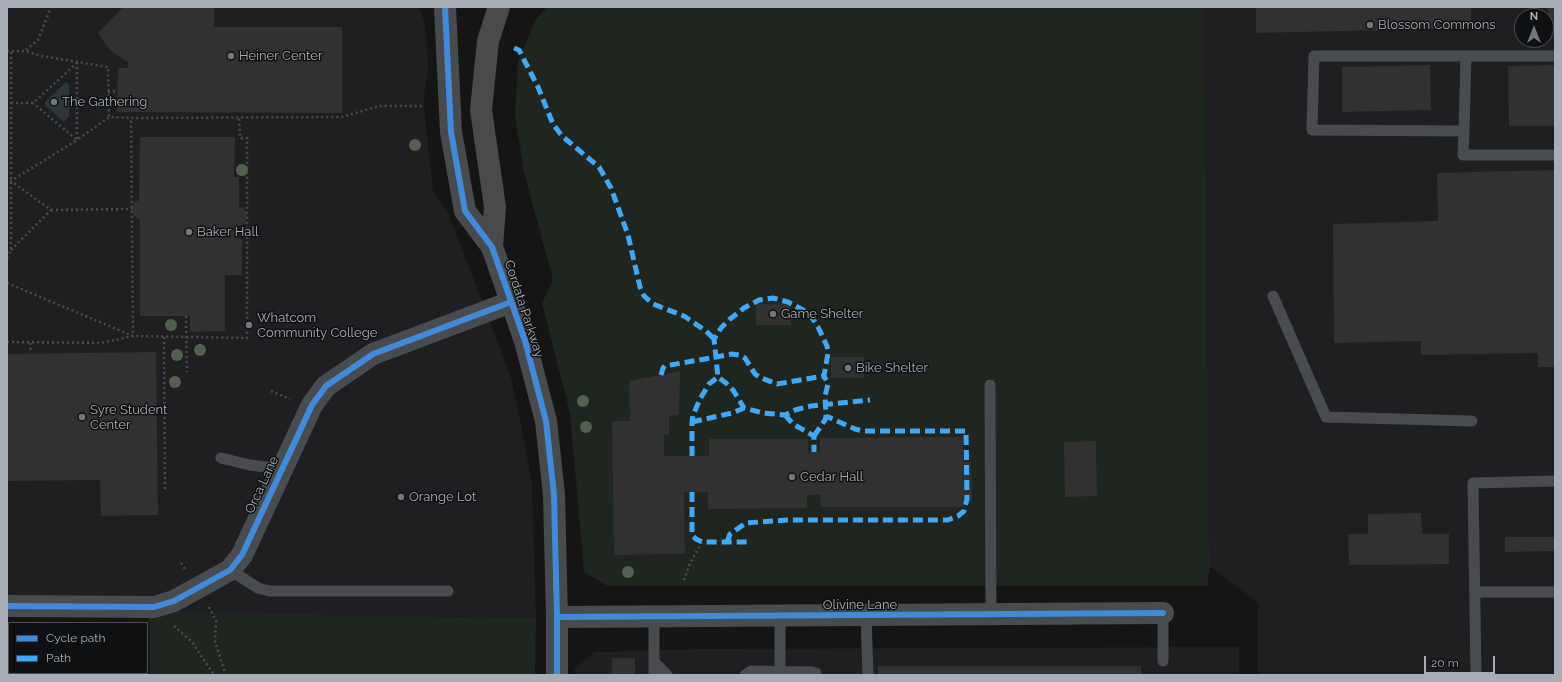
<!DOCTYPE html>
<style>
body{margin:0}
#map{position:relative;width:1562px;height:682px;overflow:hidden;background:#151515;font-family:Raleway,sans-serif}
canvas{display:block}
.frame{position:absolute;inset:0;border:8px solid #a7aeb5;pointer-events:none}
.legend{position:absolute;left:8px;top:622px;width:140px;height:52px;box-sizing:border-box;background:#0f1011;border:1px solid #4c4f53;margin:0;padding:5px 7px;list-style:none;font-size:12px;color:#a7aeb5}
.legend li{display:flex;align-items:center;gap:8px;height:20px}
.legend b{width:20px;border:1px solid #4c4f53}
.north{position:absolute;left:1514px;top:8px;width:40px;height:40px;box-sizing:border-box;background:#0f1011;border:1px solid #4c4f53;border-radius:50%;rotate:0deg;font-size:11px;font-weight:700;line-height:16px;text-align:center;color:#a7aeb5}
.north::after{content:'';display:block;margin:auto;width:14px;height:18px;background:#74787d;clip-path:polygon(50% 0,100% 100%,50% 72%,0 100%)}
.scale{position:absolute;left:1424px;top:656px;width:71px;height:18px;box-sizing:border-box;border:2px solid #a7aeb5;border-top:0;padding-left:5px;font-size:12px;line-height:14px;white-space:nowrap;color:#a7aeb5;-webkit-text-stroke:3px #0f1011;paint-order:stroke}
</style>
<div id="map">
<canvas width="1562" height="682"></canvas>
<div class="frame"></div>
<ul class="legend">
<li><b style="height:5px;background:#408adc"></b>Cycle path</li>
<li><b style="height:5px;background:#3fa9f5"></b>Path</li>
</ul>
<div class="north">N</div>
<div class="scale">20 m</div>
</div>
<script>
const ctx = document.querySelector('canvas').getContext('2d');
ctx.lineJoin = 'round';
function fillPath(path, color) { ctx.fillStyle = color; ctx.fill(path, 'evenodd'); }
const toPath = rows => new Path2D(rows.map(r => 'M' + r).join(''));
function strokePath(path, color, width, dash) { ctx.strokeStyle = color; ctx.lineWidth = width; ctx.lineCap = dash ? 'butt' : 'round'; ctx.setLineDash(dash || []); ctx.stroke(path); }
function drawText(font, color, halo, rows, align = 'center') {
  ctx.font = font + ' Raleway,sans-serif'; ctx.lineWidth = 3; ctx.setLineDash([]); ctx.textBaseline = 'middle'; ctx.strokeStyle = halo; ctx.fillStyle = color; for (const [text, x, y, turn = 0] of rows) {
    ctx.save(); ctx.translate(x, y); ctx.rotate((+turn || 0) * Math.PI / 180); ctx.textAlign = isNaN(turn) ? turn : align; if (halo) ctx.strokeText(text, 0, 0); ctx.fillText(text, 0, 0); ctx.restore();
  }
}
const built = toPath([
 [7,7,419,7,424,20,427,42,428,72,424,95,424,106,433,191,448,213,471,272,511,378,522,429,532,485,536,618,253,613,150,675,149,612,7,612],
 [1204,7,1555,7,1555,675,1258,675,1258,603,1210,567],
 [1522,16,1546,16,1546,40,1522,40],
 [1239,647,1239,675,575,675,575,668,595,652,697,649]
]);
const green = toPath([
 [547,7,1204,7,1210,567,1207,586,608,586,584,572,570,413,542,303,553,280,524,172,515,115,518,62,536,19],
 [149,612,253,613,536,618,535,675,150,675]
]);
const water = toPath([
 [66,82,69,85,69,116,64,122,45,105,45,102]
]);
const building = toPath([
 [123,7,214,7,214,27,342,27,342,113,117,112,118,68,128,68,128,62,111,51,98,33],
 [1256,7,1471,7,1471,28,1256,33],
 [1548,7,1555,7,1555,25,1548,25],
 [1430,65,1431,110,1342,112,1342,67],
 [1555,65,1555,126,1509,126,1508,66],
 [140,137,235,137,234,177,239,177,239,207,244,208,247,215,245,224,238,226,238,239,242,239,242,275,225,275,225,331,190,332,190,316,140,316,140,220,134,216,132,209,134,202,139,200],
 [1555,170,1555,367,1538,367,1538,353,1421,355,1421,341,1334,343,1333,224,1438,221,1437,173],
 [790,303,791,325,756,325,756,304],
 [156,352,158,515,101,516,100,480,7,481,7,354],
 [831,357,864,357,864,378,831,378],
 [680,371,679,415,669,416,669,435,664,435,664,456,709,456,709,439,808,439,808,452,820,452,820,438,963,437,963,462,971,462,972,501,963,501,963,507,821,507,820,495,807,495,807,508,708,509,708,492,684,492,685,554,614,555,612,421,630,421,629,381],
 [1096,441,1097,496,1065,497,1064,442],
 [1421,513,1422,534,1449,534,1449,564,1349,565,1348,534,1368,534,1368,514],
 [1505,537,1555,537,1555,551,1505,552],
 [7,656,9,656,9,673,37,673,37,675,7,675],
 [612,658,635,658,635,675,612,675],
 [878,666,1141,666,1141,675,878,675]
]);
const path = toPath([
 [26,50,38,40,51,7],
 [7,51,25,51,42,56,108,67,109,117],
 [77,62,77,140,109,117,131,118],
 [108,92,117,91],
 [11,103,33,103,77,63],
 [51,210,132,209],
 [11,250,51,210,11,181,77,140,33,103],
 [7,258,11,250,11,51],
 [7,283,133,336,131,118,342,117,379,106,424,106],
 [186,316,187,372],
 [164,337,165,492],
 [7,342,101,343,133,336,247,338,247,138,240,138,239,118],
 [30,343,31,353],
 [271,391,290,399],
 [181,563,185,569],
 [684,580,690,563,697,551,702,542],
 [209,607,216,621,215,642,226,675],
 [174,626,192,642,214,675]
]);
const lane = toPath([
 [1555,56,1314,56,1312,130,1464,131,1463,155,1555,155],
 [1464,131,1466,56],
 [1273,296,1326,417,1472,421],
 [990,385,991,615],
 [221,458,250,465,282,469],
 [230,570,258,588,269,591,448,591],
 [1475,592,1555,592],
 [866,615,868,675],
 [1163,661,1163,613],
 [654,662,667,675],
 [780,671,780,616],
 [654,675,654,617],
 [745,675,751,671,812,672,816,673,816,675],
 [1476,675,1473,483,1555,481]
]);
const street = toPath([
 [7,606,154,607,174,601,230,570,242,555,312,405,326,386,373,354,511,302],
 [557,617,1163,613]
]);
const secondary = toPath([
 [445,7,451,132,465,211,492,247,525,341,546,421,554,495,557,617,557,675],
 [492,247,495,207,481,110,488,41,499,7]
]);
const quiet = toPath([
 [514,48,519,50,538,87,553,124,562,136,599,167,611,188,628,235,640,287,644,296,653,304,684,316,706,331,714,339],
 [661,375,663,368,665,366,716,357,732,354,739,355,745,358,755,374,761,378,777,384,824,376,828,353,827,346,818,327,813,319,803,310,788,302,773,298,759,300,744,308,730,319,721,328,714,339,716,357,716,359,718,377,726,383,733,390,744,408,763,413,785,415,795,410,811,406,870,400],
 [785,415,793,424,814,436,814,452],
 [692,422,732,413,744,408],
 [814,436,825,420,826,416,825,396,828,384,824,376],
 [692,456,692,422,693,415,700,399,709,384,718,377],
 [692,492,692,535,696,539,702,542,751,542],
 [727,542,730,534,746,523,787,520,948,520,958,516,964,511,967,499,966,431,863,431,855,429,826,416]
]);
const cycleway = toPath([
 [445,7,451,132,465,211,492,247,525,341,546,421,554,495,557,617,557,675],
 [7,606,154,607,174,601,230,570,242,555,312,405,326,386,373,354,511,302],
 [557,617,1163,613]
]);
const trees = [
 [415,145],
 [242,170],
 [171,325],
 [200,350],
 [177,355],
 [175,382],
 [583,401],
 [586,427],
 [628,572]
];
const markers = [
 [1370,25,4,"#74787d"],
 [231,56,4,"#74787d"],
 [54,102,4,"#74787d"],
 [189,232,4,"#74787d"],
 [773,314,4,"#74787d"],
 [249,325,4,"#74787d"],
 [848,368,4,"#74787d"],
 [82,417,4,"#74787d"],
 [792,477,4,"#74787d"],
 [401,497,4,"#74787d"]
];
const poiNames = [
 ["Blossom Commons",1378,25],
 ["Heiner Center",239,56],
 ["The Gathering",62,102],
 ["Baker Hall",197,232],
 ["Game Shelter",781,314],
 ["Whatcom",257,318],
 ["Community College",257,333],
 ["Bike Shelter",856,368],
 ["Syre Student",90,410],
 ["Center",90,425],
 ["Cedar Hall",800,477],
 ["Orange Lot",409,497]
];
const streetNames = [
 ["Cordata Parkway",524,309,72],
 ["Orca Lane",262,485,-65],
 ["Olivine Lane",860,605]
];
fillPath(built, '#1f1f21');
fillPath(green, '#1f251f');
fillPath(water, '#2d3639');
fillPath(building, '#313132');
strokePath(path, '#4b4c4f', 2.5, [2, 3]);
strokePath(lane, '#494c4e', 11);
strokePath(street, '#494c4e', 22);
strokePath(secondary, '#484a4c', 22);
strokePath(quiet, '#3fa9f5', 5, [10, 5]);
strokePath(cycleway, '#408adc', 6);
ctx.fillStyle = '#526050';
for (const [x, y] of trees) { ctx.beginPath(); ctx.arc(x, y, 6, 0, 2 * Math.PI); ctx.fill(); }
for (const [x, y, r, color] of markers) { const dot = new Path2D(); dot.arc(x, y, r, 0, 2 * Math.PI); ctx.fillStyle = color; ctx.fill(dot); strokePath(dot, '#0f1011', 1.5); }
drawText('13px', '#a7aeb5', '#0f1011', poiNames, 'left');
drawText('13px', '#a7aeb5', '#0f1011', streetNames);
</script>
